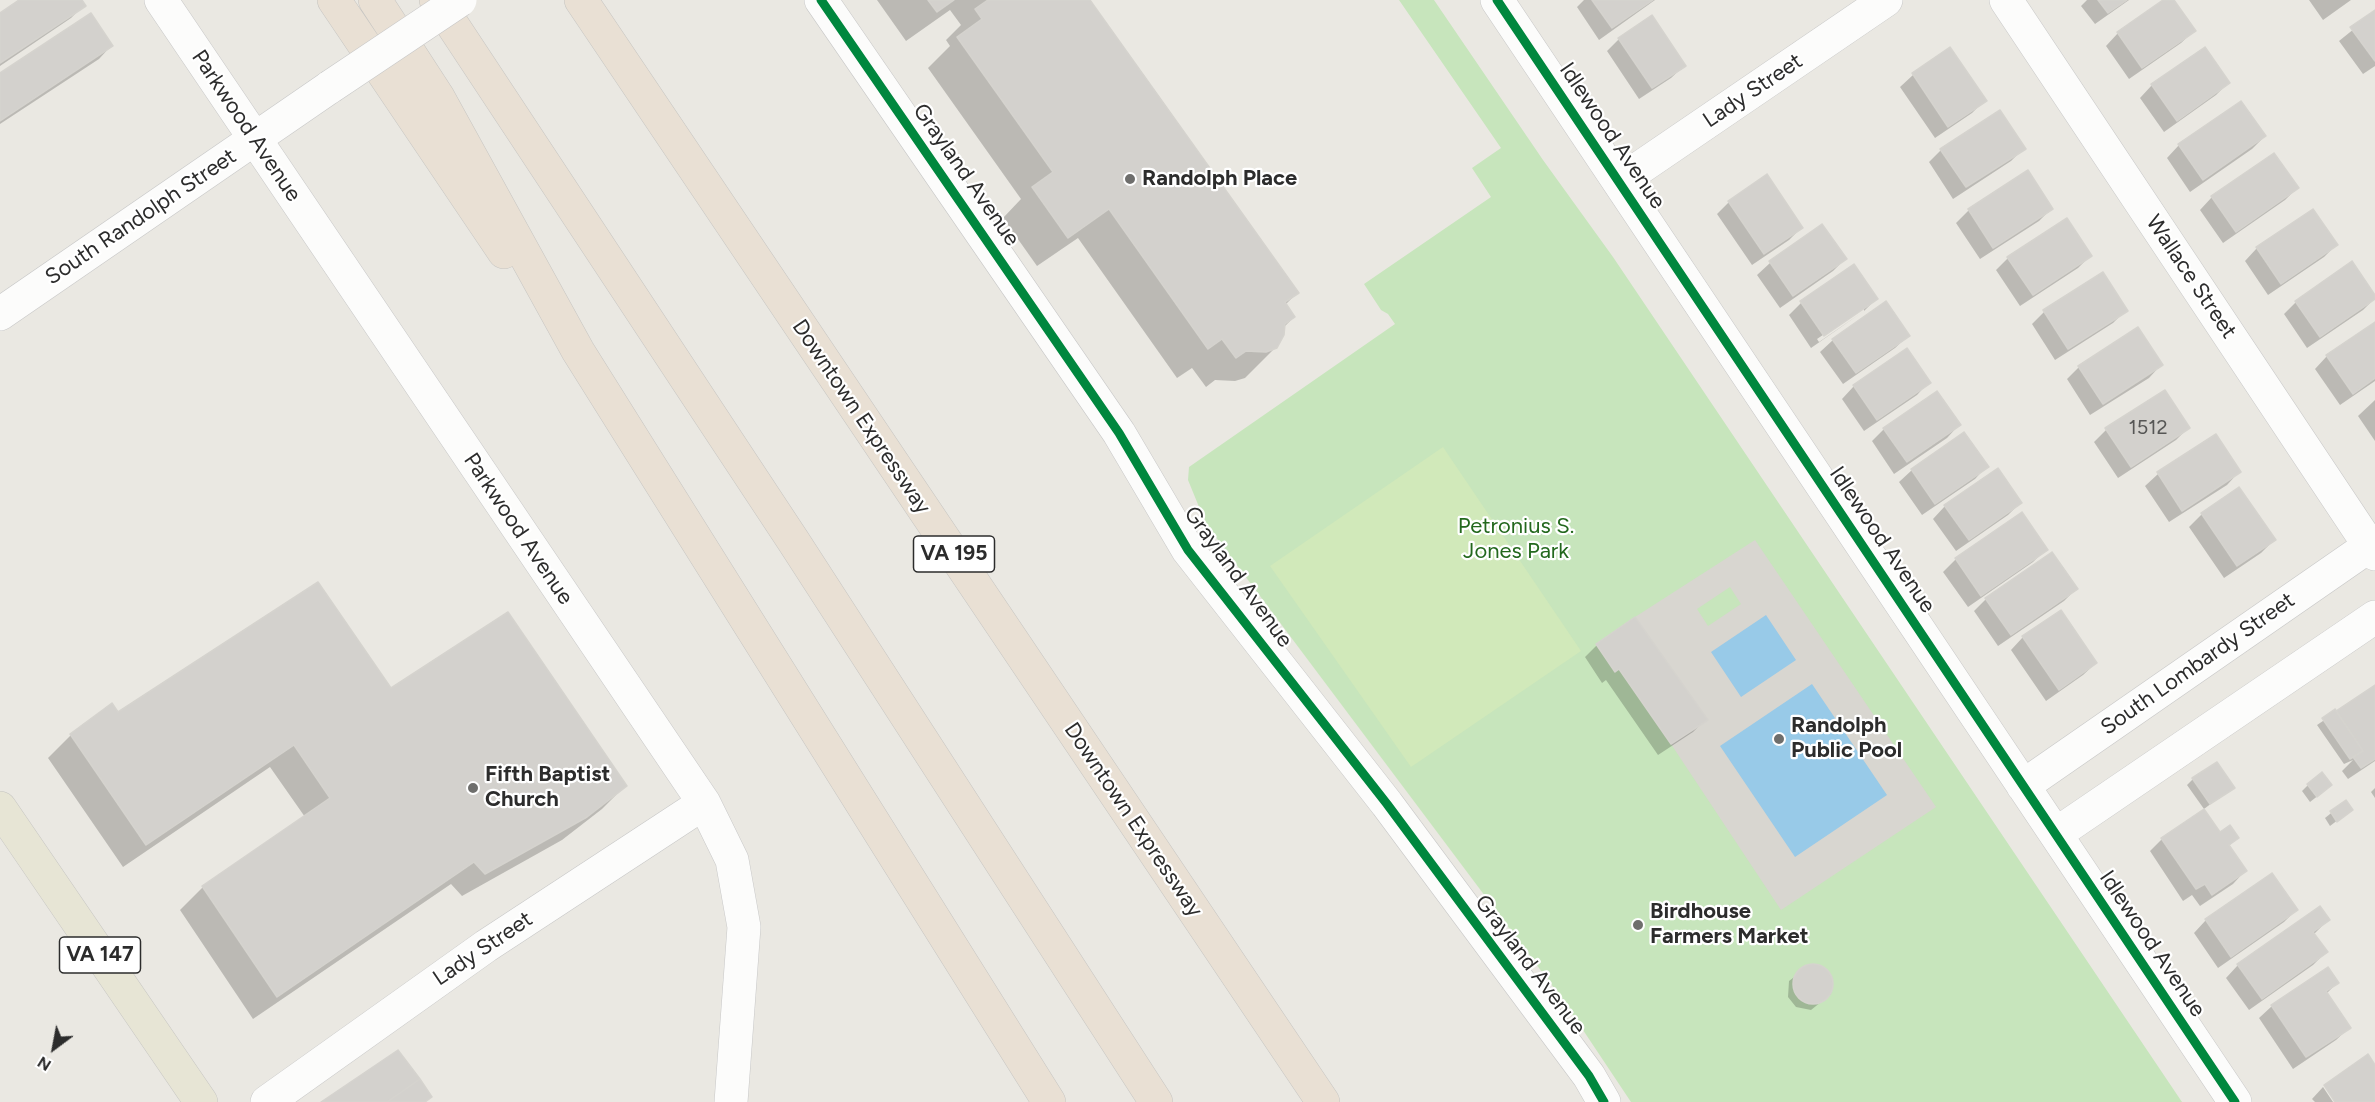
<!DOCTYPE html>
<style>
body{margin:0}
#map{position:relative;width:2375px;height:1102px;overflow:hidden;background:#eae8e2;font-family:Figtree,sans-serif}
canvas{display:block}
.north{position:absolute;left:24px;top:1018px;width:60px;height:60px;-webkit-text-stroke:4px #fff;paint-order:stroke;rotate:212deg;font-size:16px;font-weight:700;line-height:24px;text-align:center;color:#2c2c2c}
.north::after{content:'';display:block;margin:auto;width:21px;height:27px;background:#2c2c2c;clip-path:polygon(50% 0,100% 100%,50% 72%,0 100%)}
</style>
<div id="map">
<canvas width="2375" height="1102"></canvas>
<div class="north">N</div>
</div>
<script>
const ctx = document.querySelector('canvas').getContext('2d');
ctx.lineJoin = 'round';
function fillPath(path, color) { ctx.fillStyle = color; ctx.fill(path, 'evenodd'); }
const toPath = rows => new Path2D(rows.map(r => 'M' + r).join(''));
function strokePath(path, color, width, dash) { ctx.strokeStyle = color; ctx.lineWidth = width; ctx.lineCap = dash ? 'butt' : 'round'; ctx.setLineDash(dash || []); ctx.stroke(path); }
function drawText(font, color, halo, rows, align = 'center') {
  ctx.font = font + ' Figtree,sans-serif'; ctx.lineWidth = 4.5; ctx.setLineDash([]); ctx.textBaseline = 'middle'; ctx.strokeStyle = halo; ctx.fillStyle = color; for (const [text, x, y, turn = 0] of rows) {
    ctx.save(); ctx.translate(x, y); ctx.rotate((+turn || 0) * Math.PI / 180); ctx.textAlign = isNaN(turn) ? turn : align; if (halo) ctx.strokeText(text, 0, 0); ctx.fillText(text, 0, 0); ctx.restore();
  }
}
const green = toPath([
 [1399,0,1434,0,1543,160,1613,257,2182,1102,1631,1102,1563,1000,1206,524,1188,480,1189,467,1395,324,1388,314,1381,310,1364,284,1491,197,1472,168,1501,148]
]);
const pitch = toPath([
 [1443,447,1581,651,1411,767,1270,566]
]);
const plaza = toPath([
 [1755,540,1936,807,1781,910,1671,744,1707,719,1635,617],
 [1730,587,1741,604,1708,626,1697,609]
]);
const water = toPath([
 [1766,615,1796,660,1741,697,1711,652],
 [1812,684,1887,795,1795,857,1720,746]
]);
const shadow = toPath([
 [22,0,80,0,84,5,71,18,0,66,0,15],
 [877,0,1088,0,1297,293,1285,305,1294,317,1284,327,1276,347,1245,378,1235,381,1215,380,1206,387,1192,368,1177,378,1078,238,1037,266,1003,218,1021,199,928,68,950,46,946,40,961,25,950,10,906,41],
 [1584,0,1655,0,1599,40,1577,7],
 [2087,0,2129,0,2095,24,2081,6],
 [2166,0,2172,0,2194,31,2181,43,2129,79,2106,46,2118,33],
 [2309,0,2351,0,2323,20],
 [2375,12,2375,66,2363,74,2339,41],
 [1619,39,1684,66,1671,78,1639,99,1607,51],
 [111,46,99,59,0,124,0,75],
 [1950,49,1985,100,1972,113,1935,138,1900,87,1913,75],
 [2228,83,2216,95,2164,132,2140,98,2152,85],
 [2265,136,2252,149,2190,192,2167,158,2179,145],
 [2024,148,2011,161,1953,199,1929,162,1941,150],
 [2027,172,2051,209,2039,221,1980,259,1956,223,1969,210],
 [2297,188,2285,200,2223,243,2200,210,2212,197],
 [1729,202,1801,228,1789,240,1752,265,1717,214],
 [1822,226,1845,259,1833,271,1780,308,1757,275,1770,263],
 [2336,245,2324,257,2268,295,2245,261,2257,248],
 [2090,256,2078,268,2020,306,1996,270,2008,258],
 [1853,266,1876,299,1864,311,1811,348,1789,315,1801,303],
 [1864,307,1864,311,1819,342,1817,339],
 [2375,298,2363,310,2307,348,2284,314,2296,302],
 [2126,310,2113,323,2055,360,2032,324,2044,312],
 [2375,323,2375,381,2340,405,2315,369,2327,356],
 [1908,336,1895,348,1843,384,1820,352,1833,340],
 [2161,365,2149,378,2090,415,2067,379,2079,367],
 [1929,382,1917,395,1864,431,1842,399,1854,386],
 [2375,400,2375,441,2358,416],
 [1959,425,1947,438,1894,474,1872,441,1884,429],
 [2188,428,2176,440,2118,478,2094,442,2106,430],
 [1964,434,1987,466,1975,479,1922,515,1899,482,1912,470],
 [2216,436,2239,472,2227,485,2169,522,2145,486,2158,474],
 [1997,470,2020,503,2008,515,1956,551,1933,519,1945,506],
 [2239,489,2274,540,2261,553,2224,578,2189,527,2202,514],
 [2021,514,2046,549,2033,562,1968,607,1943,572,1956,559],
 [2076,589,2064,601,1998,646,1974,611,1986,599],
 [2023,637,2096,663,2083,675,2046,701,2011,650],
 [1597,645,1706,719,1693,732,1658,755,1606,680,1602,683,1585,657],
 [2375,686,2375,761,2348,779,2342,771,2353,760,2344,764,2317,725],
 [391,690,625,786,602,809,562,840,462,896,451,884,253,1019,180,910,203,887,305,817,270,767,123,867,48,758,71,735,118,715],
 [2193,779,2233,787,2204,809,2187,785],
 [2308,785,2324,791,2310,802,2302,791],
 [2375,788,2375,798,2371,792],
 [2345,802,2351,810,2330,826,2325,818],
 [2219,834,2237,837,2228,847,2245,871,2233,884,2200,906,2192,895,2183,901,2150,851,2162,839],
 [2296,910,2284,922,2218,968,2194,933,2206,920],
 [2328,920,2313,935,2326,952,2313,965,2249,1010,2226,978,2238,965],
 [1809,966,1823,967,1832,979,1831,994,1811,1010,1796,1007,1788,997,1789,981],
 [2328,969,2337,983,2326,994,2349,1028,2336,1040,2293,1069,2259,1018,2272,1006],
 [2323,1087,2333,1102,2315,1102,2312,1099]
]);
const building = toPath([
 [19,0,82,0,86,6,0,63,0,13,19,0],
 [928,0,954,0,937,12,928,0],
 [988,0,1090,0,1299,293,1285,302,1295,317,1285,324,1284,335,1277,348,1266,352,1246,351,1236,358,1222,339,1208,349,1109,209,1068,238,1032,187,1053,172,957,37,982,19,975,9,988,0],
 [1592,0,1653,0,1612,28,1592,0],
 [2098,0,2127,0,2108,13,2098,0],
 [2163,0,2174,0,2196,31,2142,68,2117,32,2163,0],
 [2375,10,2375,61,2350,27,2375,10],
 [91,13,113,46,0,121,0,73,91,13],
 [1652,15,1686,66,1652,88,1618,38,1652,15],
 [1950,47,1987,101,1948,127,1912,73,1950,47],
 [2205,47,2230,83,2177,121,2151,84,2205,47],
 [2241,101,2266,136,2203,180,2178,144,2241,101],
 [2000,110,2026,149,1966,187,1940,149,2000,110],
 [2274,153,2299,188,2236,232,2211,196,2274,153],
 [2028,170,2053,209,1993,248,1968,209,2028,170],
 [1767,174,1803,228,1764,254,1728,201,1767,174],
 [2313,209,2338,245,2281,284,2256,247,2313,209],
 [2067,218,2092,256,2033,295,2007,257,2067,218],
 [1822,224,1847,259,1793,296,1769,261,1822,224],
 [2352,261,2375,295,2375,299,2320,337,2295,301,2352,261],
 [1854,264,1878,299,1824,336,1800,301,1854,264],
 [2103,272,2128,311,2068,349,2043,310,2103,272],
 [1886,301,1910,336,1856,373,1832,339,1886,301],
 [2375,322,2375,378,2353,394,2326,355,2375,322],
 [2138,327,2163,365,2103,404,2078,366,2138,327],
 [1907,348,1931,383,1877,420,1853,385,1907,348],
 [2165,390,2190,428,2131,467,2105,428,2165,390],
 [1937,391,1961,425,1907,462,1883,428,1937,391],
 [1964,432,1989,467,1935,504,1911,469,1964,432],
 [2216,434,2241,472,2182,511,2157,472,2216,434],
 [1998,468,2022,503,1969,540,1944,505,1998,468],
 [2239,487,2276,540,2237,566,2201,513,2239,487],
 [2022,512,2048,550,1981,596,1955,558,2022,512],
 [2052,552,2078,589,2011,635,1985,598,2052,552],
 [318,582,391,688,508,612,627,786,587,817,485,874,474,862,277,997,202,886,330,798,294,745,146,845,70,734,112,703,118,712,318,582],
 [2061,610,2097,663,2059,690,2022,636,2061,610],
 [1635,617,1708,720,1671,744,1619,669,1615,672,1596,644,1635,617],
 [2375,685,2375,759,2361,768,2353,757,2363,751,2336,711,2375,685],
 [2335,709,2363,751,2350,759,2322,718,2335,709],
 [2217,762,2235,788,2210,804,2192,778,2217,762],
 [2322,772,2332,785,2317,797,2307,784,2322,772],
 [2346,800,2353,810,2337,822,2330,811,2346,800],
 [2204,809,2220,832,2230,825,2239,838,2229,845,2247,871,2212,895,2205,884,2196,889,2161,838,2204,809],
 [2272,873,2298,910,2231,957,2205,919,2272,873],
 [2320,906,2330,920,2313,932,2328,952,2262,999,2237,964,2320,906],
 '1793 984a20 20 0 1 1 40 0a20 20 0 1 1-40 0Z',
 [2328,967,2339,983,2326,991,2351,1028,2306,1057,2271,1005,2328,967],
 [398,1050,420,1079,387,1102,321,1102,398,1050],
 [2368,1054,2375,1065,2375,1102,2335,1102,2324,1085,2368,1054],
 [420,1079,432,1097,425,1102,387,1102,420,1079]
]);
const minor = toPath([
 [161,0,704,803,732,860,744,927,731,1102],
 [821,0,1119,433,1188,550,1387,804,1589,1076,1604,1102],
 [1497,0,2235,1102],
 [2006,0,2375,554],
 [1619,182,1886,0],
 [0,314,330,87],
 [2023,786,2375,542],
 [2056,834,2375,617],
 [267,1102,486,946,704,803]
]);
const major = toPath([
 [0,808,201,1102]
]);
const highway = toPath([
 [334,0,504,252],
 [375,0,438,97,578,351,1049,1102],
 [436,0,794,542,1156,1102],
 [581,0,1323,1102]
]);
const minorBridge = toPath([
 [330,87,460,0]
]);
const cycleway = toPath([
 [821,0,1119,433,1188,550,1387,804,1589,1076,1604,1102],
 [1497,0,2235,1102]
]);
const markers = [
 [1130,179,6,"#6e6e6c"],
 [1779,739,6,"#6e6e6c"],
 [473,788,6,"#6e6e6c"],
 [1638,925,6,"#6e6e6c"]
];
const numberNames = [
 ["1512",2148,428]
];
const shields = [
 [954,554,81],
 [100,955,81]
];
const shieldNames = [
 ["VA 195",954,554],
 ["VA 147",100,955]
];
const streetNames = [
 ["Lady Street",1753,91,-34],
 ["Parkwood Avenue",246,126,56],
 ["Idlewood Avenue",1612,136,56],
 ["Grayland Avenue",966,175,55],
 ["South Randolph Street",141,217,-34],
 ["Wallace Street",2191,277,56],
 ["Downtown Expressway",861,417,56],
 ["Parkwood Avenue",518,529,56],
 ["Idlewood Avenue",1882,540,56],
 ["Grayland Avenue",1238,577,54],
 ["South Lombardy Street",2198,664,-35],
 ["Downtown Expressway",1133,820,56],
 ["Idlewood Avenue",2152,944,56],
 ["Lady Street",483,949,-34],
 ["Grayland Avenue",1530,965,53]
];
const poiNames = [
 ["Randolph Place",1142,179],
 ["Randolph",1791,726],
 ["Public Pool",1791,751],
 ["Fifth Baptist",485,775],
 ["Church",485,800],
 ["Birdhouse",1650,912],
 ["Farmers Market",1650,937]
];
const parkNames = [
 ["Petronius S.",1516,527],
 ["Jones Park",1516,552]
];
fillPath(green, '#c7e5bc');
fillPath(pitch, '#d1e9ba');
fillPath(plaza, '#d8d6d0');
fillPath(water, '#98cae8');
fillPath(shadow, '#0003');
fillPath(building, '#d3d1cd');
strokePath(building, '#d5d3ce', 1.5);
strokePath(minor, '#c7c7c7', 34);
strokePath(major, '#c6c5c2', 34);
strokePath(highway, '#c6c5c2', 34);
strokePath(minor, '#fcfcfb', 33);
strokePath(major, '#e7e5d5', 33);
strokePath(highway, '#e9e0d4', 33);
strokePath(minorBridge, '#c7c7c7', 34, []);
strokePath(minorBridge, '#fcfcfb', 33);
strokePath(cycleway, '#00873e', 9);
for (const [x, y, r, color] of markers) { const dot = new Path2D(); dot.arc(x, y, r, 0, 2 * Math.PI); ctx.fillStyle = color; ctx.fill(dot); strokePath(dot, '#fff', 2); }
drawText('20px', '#565655', null, numberNames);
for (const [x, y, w] of shields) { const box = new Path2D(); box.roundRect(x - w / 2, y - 18, w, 36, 4.5); ctx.fillStyle = '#fff'; ctx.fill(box); strokePath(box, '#2c2c2c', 1.5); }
drawText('bold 21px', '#2c2c2c', null, shieldNames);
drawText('22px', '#2c2c2c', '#fff', streetNames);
drawText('bold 22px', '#2c2c2c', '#fff', poiNames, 'left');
drawText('22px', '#23681d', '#fff', parkNames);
</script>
